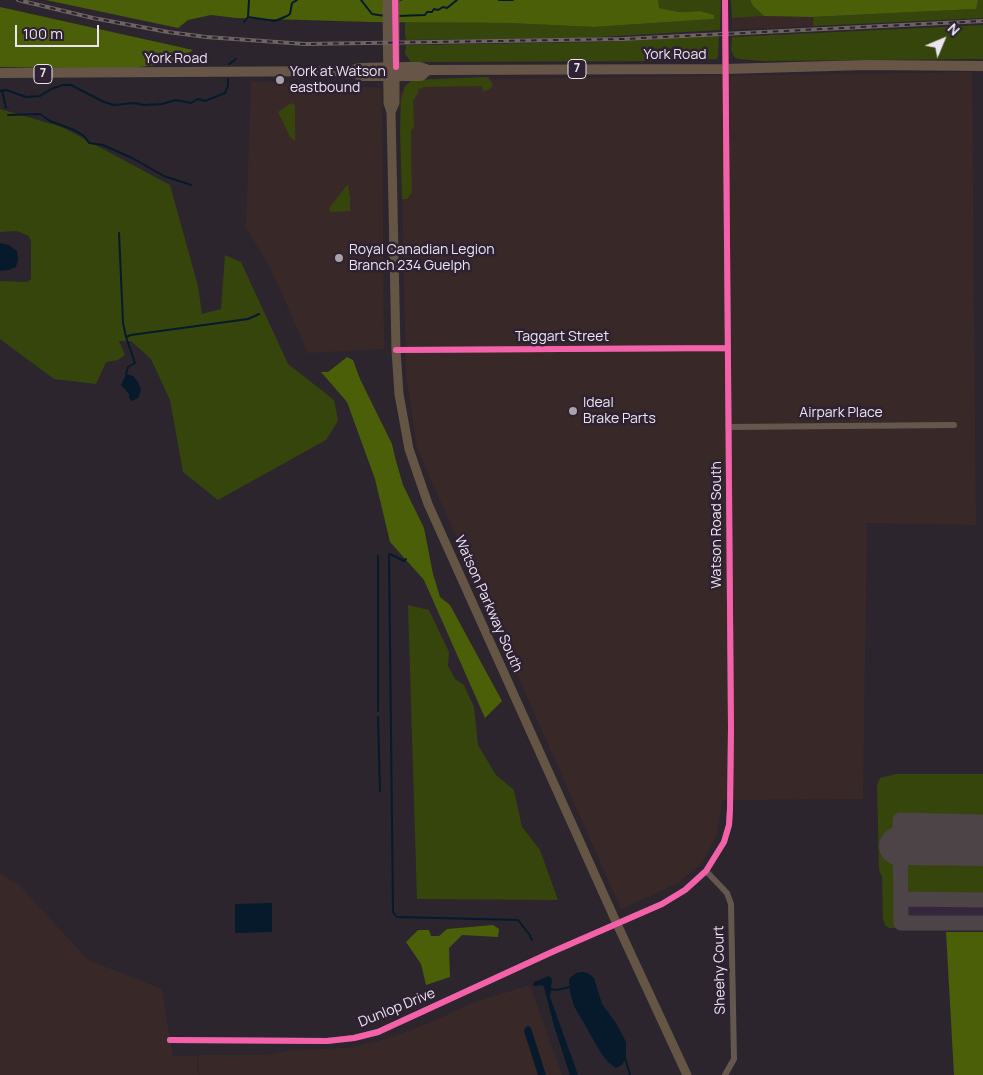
<!DOCTYPE html>
<style>
body{margin:0}
#map{position:relative;width:983px;height:1075px;overflow:hidden;background:#2c252e;font-family:Manrope,sans-serif}
canvas{display:block}
.north{position:absolute;left:918px;top:15px;width:50px;height:50px;-webkit-text-stroke:4px #2d2132;paint-order:stroke;rotate:45deg;font-size:14px;font-weight:700;line-height:20px;text-align:center;color:#ece4f0}
.north::after{content:'';display:block;margin:auto;width:18px;height:22px;background:#ece4f0;clip-path:polygon(50% 0,100% 100%,50% 72%,0 100%)}
.scale{position:absolute;left:15px;top:25px;width:84px;height:22px;box-sizing:border-box;border:2px solid #ece4f0;border-top:0;padding-left:6px;font-size:15px;line-height:18px;white-space:nowrap;color:#ece4f0;-webkit-text-stroke:4px #2d2132;paint-order:stroke}
</style>
<div id="map">
<canvas width="983" height="1075"></canvas>
<div class="north">N</div>
<div class="scale">100 m</div>
</div>
<script>
const ctx = document.querySelector('canvas').getContext('2d');
ctx.lineJoin = 'round';
function fillPath(path, color) { ctx.fillStyle = color; ctx.fill(path, 'evenodd'); }
const toPath = rows => new Path2D(rows.map(r => 'M' + r).join(''));
function strokePath(path, color, width, dash) { ctx.strokeStyle = color; ctx.lineWidth = width; ctx.lineCap = dash ? 'butt' : 'round'; ctx.setLineDash(dash || []); ctx.stroke(path); }
function drawText(font, color, halo, rows, align = 'center') {
  ctx.font = font + ' Manrope,sans-serif'; ctx.lineWidth = 5; ctx.setLineDash([]); ctx.textBaseline = 'middle'; ctx.strokeStyle = halo; ctx.fillStyle = color; for (const [text, x, y, turn = 0] of rows) {
    ctx.save(); ctx.translate(x, y); ctx.rotate((+turn || 0) * Math.PI / 180); ctx.textAlign = isNaN(turn) ? turn : align; if (halo) ctx.strokeText(text, 0, 0); ctx.fillText(text, 0, 0); ctx.restore();
  }
}
const built = toPath([
 [896,774,983,774,983,928,897,928]
]);
const industrial = toPath([
 [764,16,812,17,813,26,732,30,732,18],
 [972,72,976,525,867,523,863,799,723,800,716,837,702,863,676,884,621,909,417,448,406,374,400,94,414,80],
 [251,81,382,88,384,349,308,353,270,267,246,228],
 [0,873,20,886,88,960,162,989,173,1056,197,1056,198,1075,0,1075],
 [530,985,562,1075,199,1075,198,1055,268,1055,291,1050,348,1048,386,1039,432,1022,472,1003]
]);
const green = toPath([
 [658,0,721,0,720,30,582,38,406,40,405,34,405,22,508,23,594,27,714,19,700,11,679,12,658,8],
 [731,0,750,0,753,6,764,16,732,18],
 [978,0,983,0,983,18,813,26,813,17,975,9],
 [983,25,983,59,762,61,739,59,734,57,731,50,732,37],
 [719,36,718,57,717,59,669,61,411,62,405,54,406,45,602,42],
 [488,77,492,83,492,87,488,90,483,91,482,86,423,87,423,88,418,89,418,93,413,101,414,128,411,130,411,146,412,192,407,199,402,199,400,129,401,100,405,86,412,80],
 [291,103,295,105,295,141,290,137,278,112],
 [0,109,62,127,170,185,198,286,202,314,221,309,225,255,241,262,288,364,334,400,338,421,326,440,218,500,183,472,170,400,151,359,131,341,119,341,125,355,118,360,106,362,96,384,54,379,0,339,0,281,27,282,31,279,31,242,29,236,17,231,0,232],
 [348,184,350,198,350,211,331,212,329,210,330,207],
 [408,605,429,610,449,652,448,666,455,679,464,685,474,707,478,745,496,775,514,790,522,827,540,850,558,900,417,899],
 [896,774,983,774,983,898,899,897,899,928,889,928,885,925,883,919,882,877,879,870,877,785,880,778]
]);
const forest = toPath([
 [46,0,389,0,396,3,403,0,658,0,659,8,679,12,700,11,714,15,714,19,594,27,508,23,371,22,236,18,211,15,188,20,178,28],
 [750,0,978,0,976,9,812,17,764,16,753,6],
 [0,7,193,50,175,62,126,69,0,67],
 [347,357,353,360,360,379,392,444,396,461,403,485,424,528,433,574,440,597,450,605,502,701,485,718,424,580,390,542,375,479,347,402,321,372,328,372],
 [493,925,499,929,498,937,462,935,449,948,450,977,426,985,421,964,406,942,418,930,429,930,431,936,439,936,447,929],
 [946,932,983,932,983,1075,954,1075]
]);
const water = toPath([
 [0,243,9,245,17,251,18,260,16,267,9,270,0,271],
 [126,374,133,376,138,382,141,390,138,398,132,401,129,398,129,394,121,385],
 [272,903,272,932,235,933,235,904],
 [582,972,588,973,594,978,602,1004,616,1023,626,1042,626,1058,622,1065,616,1068,608,1062,601,1053,574,1006,570,992,569,979,576,973],
 [549,976,552,979,550,997,578,1075,570,1075,554,1026,544,987,542,985,535,986,533,985,534,982],
 [528,1026,531,1028,546,1075,538,1075,524,1031,525,1028]
]);
const stream = toPath([
 [361,0,372,14,385,16],
 [499,0,513,0],
 [397,16,425,15,427,12,432,12,434,9,438,10,443,7,447,8,457,0],
 [248,17,249,0],
 [244,22,248,17,275,21,287,16,290,14,292,3,297,0],
 [229,64,236,59],
 [2,90,6,108],
 [0,91,6,90,26,97,40,96,51,89,63,85,71,85,104,102,114,105,134,103,144,105,162,104,176,100,191,103,198,99,205,101,225,93,228,86,228,79],
 [8,115,40,114,50,121,74,130,84,136,89,143,103,145,132,158,164,176,191,185],
 [119,233,123,323,126,337],
 [126,374,128,367,135,363,126,337,131,335,248,319,259,314],
 [406,559,404,561,390,554,389,555,393,912,397,917,518,920,529,934,532,940],
 [378,711,378,556],
 [378,717,380,791],
 [550,989,557,990,570,987],
 [625,1058,630,1075]
]);
const taxiway = toPath([
 [983,822,900,820,901,923,983,923],
 [901,899,983,900]
]);
const runway = toPath([
 [898,846,983,847]
]);
const street = toPath([
 [396,350,728,348],
 [728,427,954,425],
 [706,871,727,893,731,904,734,1059,725,1075],
 [170,1040,327,1041,354,1038,378,1032,552,952,662,904,685,890,706,871,724,842,729,825,730,809,731,728,725,0]
]);
const secondary = toPath([
 [387,0,388,103,391,112,396,350,399,394,409,449,428,504,617,924,687,1075],
 [391,112,395,103,395,0]
]);
const primary = toPath([
 [351,71,360,76,421,76,428,70],
 [0,73,351,71,359,68,407,67,420,67,428,70,725,69,866,65,983,66]
]);
const rail = toPath([
 [18,0,93,18,168,32,206,37,305,44,623,39,983,21]
]);
const cycleway = toPath([
 [395,0,396,67],
 [396,350,728,348],
 [170,1040,327,1041,354,1038,378,1032,552,952,662,904,685,890,706,871,724,842,729,825,730,809,731,728,725,0]
]);
const markers = [
 [280,80,5,"#a9a1ac"],
 [339,258,5,"#a9a1ac"],
 [573,411,5,"#a9a1ac"]
];
const shields = [
 [577,69,18],
 [43,74,18]
];
const shieldNames = [
 ["7",577,69],
 ["7",43,74]
];
const streetNames = [
 ["York Road",675,55],
 ["York Road",176,59],
 ["Taggart Street",562,337],
 ["Airpark Place",841,413],
 ["Watson Road South",717,525,-90],
 ["Watson Parkway South",488,604,66],
 ["Sheehy Court",720,970,-91],
 ["Dunlop Drive",397,1008,-22]
];
const poiNames = [
 ["York at Watson",290,72],
 ["eastbound",290,88],
 ["Royal Canadian Legion",349,250],
 ["Branch 234 Guelph",349,266],
 ["Ideal",583,403],
 ["Brake Parts",583,419]
];
fillPath(built, '#35263b');
fillPath(industrial, '#392828');
fillPath(green, '#36450c');
fillPath(forest, '#4a5f07');
fillPath(water, '#061a2b');
strokePath(stream, '#061a2b', 2);
strokePath(taxiway, '#4c4447', 15);
strokePath(runway, '#4c4447', 38);
strokePath(street, '#64584e', 6);
strokePath(secondary, '#645545', 9);
strokePath(primary, '#675647', 10);
strokePath(rail, '#6d6360', 4);
strokePath(rail, '#2d2132', 2, [5.5]);
strokePath(cycleway, '#f560ab', 6);
for (const [x, y, r, color] of markers) { const dot = new Path2D(); dot.arc(x, y, r, 0, 2 * Math.PI); ctx.fillStyle = color; ctx.fill(dot); strokePath(dot, '#2d2132', 2); }
for (const [x, y, w] of shields) { const box = new Path2D(); box.roundRect(x - w / 2, y - 9.5, w, 19, 4); ctx.fillStyle = '#2d2132'; ctx.fill(box); strokePath(box, '#ece4f0', 1); }
drawText('bold 12px', '#ece4f0', null, shieldNames);
drawText('14px', '#ece4f0', '#2d2132', streetNames);
drawText('14px', '#ece4f0', '#2d2132', poiNames, 'left');
</script>
